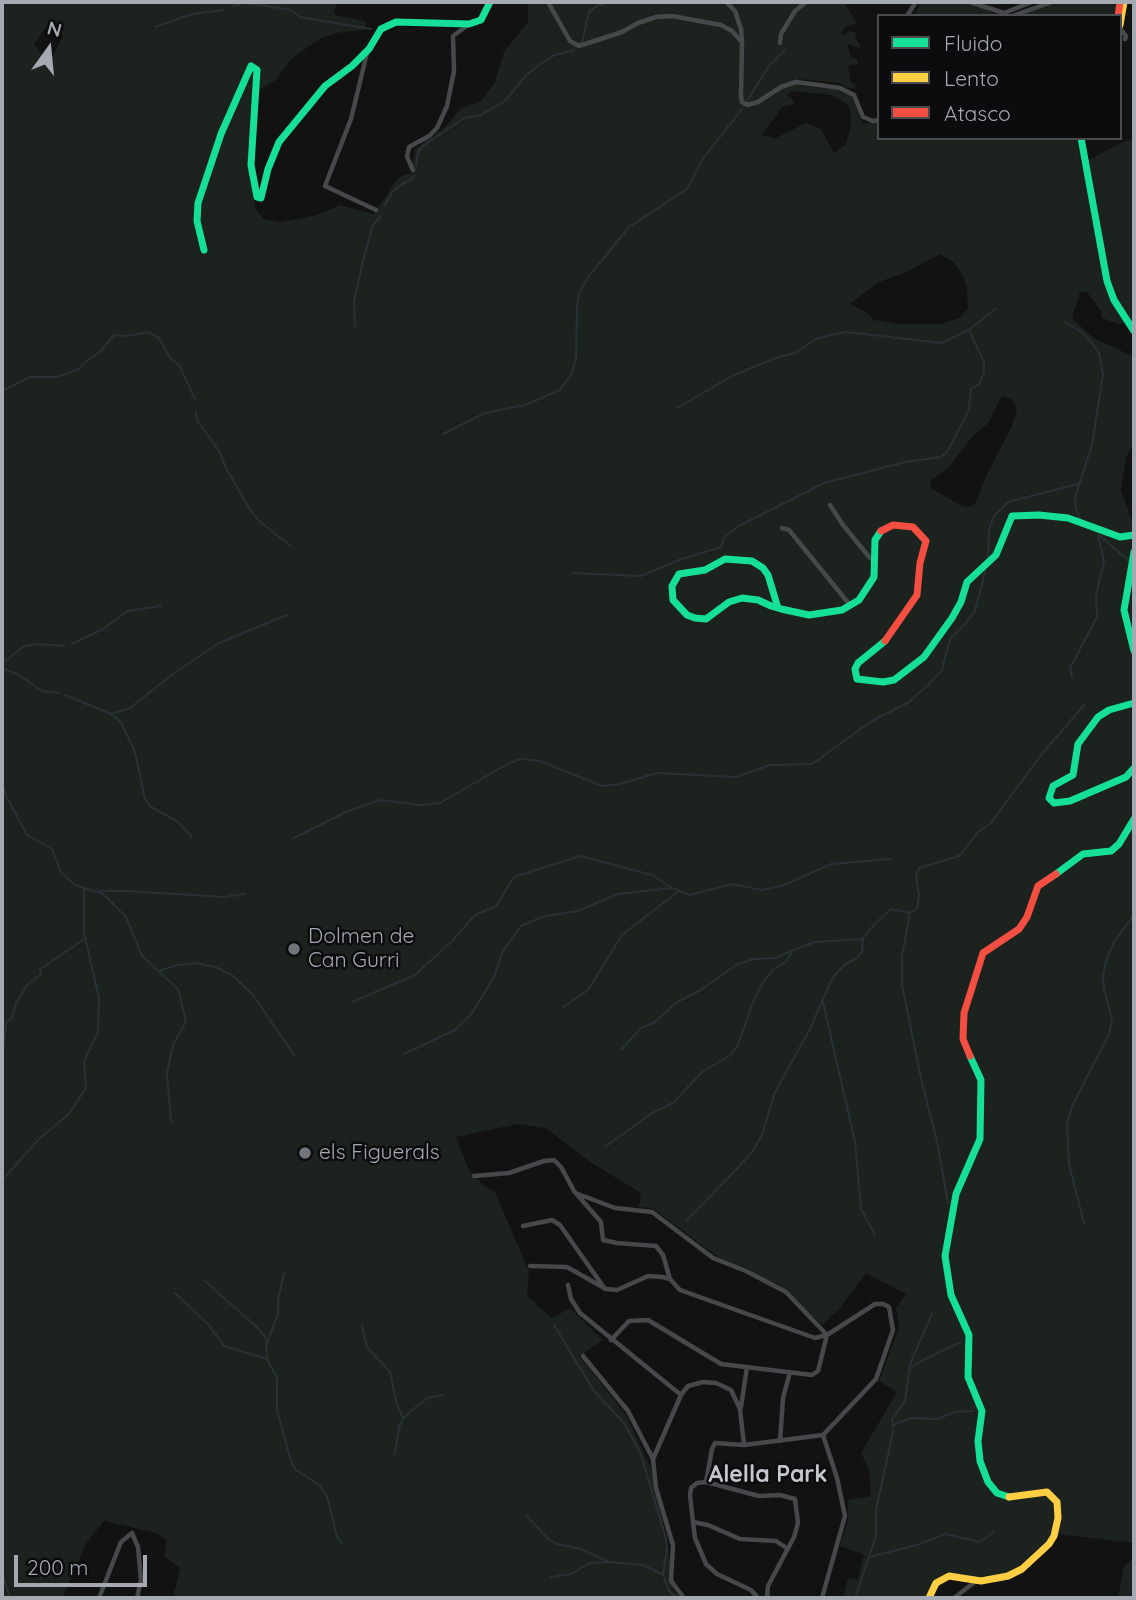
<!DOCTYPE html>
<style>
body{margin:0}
#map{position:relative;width:1136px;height:1600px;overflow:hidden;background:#121212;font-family:Quicksand,sans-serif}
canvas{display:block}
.frame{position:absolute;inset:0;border:4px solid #a4a9b2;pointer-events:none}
.legend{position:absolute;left:877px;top:14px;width:245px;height:126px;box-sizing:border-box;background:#0c0c0e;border:2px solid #494b50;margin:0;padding:9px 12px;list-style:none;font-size:21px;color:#a4a9b2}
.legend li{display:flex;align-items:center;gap:14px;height:35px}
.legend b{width:35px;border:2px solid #494b50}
.north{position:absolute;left:14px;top:14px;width:70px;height:70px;-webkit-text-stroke:5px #0c0c0e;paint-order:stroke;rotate:15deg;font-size:19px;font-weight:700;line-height:28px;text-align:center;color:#a4a9b2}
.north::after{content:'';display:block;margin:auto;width:24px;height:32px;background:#a4a9b2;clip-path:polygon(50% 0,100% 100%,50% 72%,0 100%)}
.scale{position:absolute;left:14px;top:1555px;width:133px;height:32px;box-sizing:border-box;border:4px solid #a4a9b2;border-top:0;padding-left:9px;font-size:21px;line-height:24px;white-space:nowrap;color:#a4a9b2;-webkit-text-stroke:5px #0c0c0e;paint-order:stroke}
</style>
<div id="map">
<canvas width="1136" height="1600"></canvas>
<div class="frame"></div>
<ul class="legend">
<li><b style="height:9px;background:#16e098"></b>Fluido</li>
<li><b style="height:9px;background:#ffcf43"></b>Lento</li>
<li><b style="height:9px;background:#f24e42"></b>Atasco</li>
</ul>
<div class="north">N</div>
<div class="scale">200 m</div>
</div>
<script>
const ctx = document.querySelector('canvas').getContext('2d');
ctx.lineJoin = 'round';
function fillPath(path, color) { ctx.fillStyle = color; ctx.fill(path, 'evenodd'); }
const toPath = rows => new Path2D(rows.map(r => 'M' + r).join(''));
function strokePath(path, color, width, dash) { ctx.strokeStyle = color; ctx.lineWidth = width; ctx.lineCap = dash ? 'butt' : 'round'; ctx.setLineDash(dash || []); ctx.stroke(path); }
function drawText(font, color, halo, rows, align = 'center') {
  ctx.font = font + ' Quicksand,sans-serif'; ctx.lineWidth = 5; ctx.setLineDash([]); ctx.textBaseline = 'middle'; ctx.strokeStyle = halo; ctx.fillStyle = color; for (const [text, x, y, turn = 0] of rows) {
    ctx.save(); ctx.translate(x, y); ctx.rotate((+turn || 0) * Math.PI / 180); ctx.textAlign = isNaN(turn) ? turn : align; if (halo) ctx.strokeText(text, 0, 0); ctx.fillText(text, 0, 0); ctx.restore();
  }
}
const green = toPath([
 [2,2,338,2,334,11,336,15,364,21,367,24,363,30,336,33,321,38,291,59,277,79,261,89,251,114,248,157,253,195,256,209,264,219,279,222,317,215,340,205,374,214,395,182,401,176,411,173,415,149,445,127,460,109,481,101,495,82,504,52,528,22,528,2,847,2,845,4,857,23,845,27,841,33,844,35,849,31,856,33,855,37,860,45,859,48,847,44,851,58,857,59,858,64,848,66,851,82,856,85,854,88,848,88,838,83,798,79,800,85,838,90,852,96,863,124,879,120,879,138,1077,138,1081,164,1123,142,1134,139,1134,324,1132,321,1118,324,1102,318,1101,311,1087,292,1080,292,1072,318,1092,337,1134,357,1134,442,1126,458,1121,490,1134,527,1134,1543,1057,1534,1020,1573,1003,1582,947,1579,934,1592,933,1598,843,1598,848,1578,858,1579,864,1554,840,1546,848,1520,848,1500,871,1496,869,1470,861,1453,897,1392,879,1381,899,1328,896,1308,906,1294,866,1273,840,1308,822,1325,778,1284,760,1277,747,1268,723,1261,652,1208,639,1207,641,1193,590,1162,546,1128,518,1124,456,1137,468,1168,484,1186,495,1192,529,1271,527,1296,552,1318,570,1308,603,1340,579,1356,626,1415,651,1468,669,1551,673,1590,682,1598,173,1598,180,1568,164,1556,167,1541,156,1533,104,1521,87,1542,62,1598,2,1598],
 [46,27,63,36,53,56,43,56,34,44],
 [792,91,831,95,843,101,850,108,851,125,846,144,834,153,821,129,806,123,776,138,762,135,782,107,794,105,792,98,787,95],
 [940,254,954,263,964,277,967,288,968,309,959,318,940,324,899,324,874,320,866,312,850,304,879,282,909,271],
 [1005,396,1013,401,1017,409,1012,426,986,476,976,502,970,507,962,506,932,489,930,481,949,467,972,437,989,422,1001,397],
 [920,2,964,2,988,10,997,16,917,16,916,13],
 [1056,2,1117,2,1114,16,1019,16],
 [1134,1557,1134,1598,1118,1598,1124,1566]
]);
const stream = toPath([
 [233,6,244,3,274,7,291,10,300,17,371,29],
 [155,27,192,14,223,10],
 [582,42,589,12,595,7,609,2],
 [747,101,769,66,785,50],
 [416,166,418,152,424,145,464,118,481,115,505,101,526,75,543,62,555,55,574,50],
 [385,205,393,191,402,184,411,180,414,175],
 [1065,322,1082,332,1092,343,1099,353,1103,375,1092,445,1075,497,1076,510,1081,520],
 [355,326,354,301,364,257,373,225,381,216],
 [2,391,30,377,57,377,79,369,84,363,101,351,114,335,128,336,148,332,159,338,170,358,179,365,195,399],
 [677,408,734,375,778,357,795,353,816,339,830,335,846,332,941,343,969,330,995,309],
 [196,412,197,420,219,451,227,470,249,508,259,521,291,546],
 [443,434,485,413,525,405,560,390,571,375,576,358,577,306,579,293,589,276,629,227,687,189,702,160,741,110],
 [2,520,3,523],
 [1099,535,1128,560],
 [988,559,989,530,994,516,1008,502,1078,484],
 [572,573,641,576,679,560,721,547,725,536,739,526,824,483,905,462,941,457,947,452,966,416,969,408,971,389,979,384,984,373,984,362,969,330],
 [72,644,105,628,127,611,161,606],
 [2,664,24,646,38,644,64,646],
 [2,668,17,674,42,691,59,693],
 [1072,677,1070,668,1097,617,1096,595,1104,561,1098,535],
 [65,695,111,714,121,722,135,752,145,799,151,807,177,821,192,837],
 [113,713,130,708,173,674,219,643,287,615],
 [2,782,5,794,27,835,52,849,61,872,75,885,103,894,126,917,142,956,178,989,186,1021,173,1045,167,1073,171,1121],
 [292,839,348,811,381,800,421,805,440,803,509,763,521,759,540,761,602,786,620,784,657,773,736,777,770,765,812,764,872,721,909,702,928,685,942,670,950,639,966,623,975,611,986,568],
 [99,891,126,891,225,897,245,894],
 [910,913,902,956,902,985,922,1083,937,1141,948,1203],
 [159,971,177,965,195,963,215,967,232,975,253,995,294,1055],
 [352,1002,415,975,452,941,475,915,496,906,514,877,580,856,652,875,672,888,690,895,732,884,762,890,782,886,831,864,890,859],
 [823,1002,855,1142,861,1209,875,1235],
 [563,1007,588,990,622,935,679,891],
 [2,1026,12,1018,16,1003,28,984,41,974,40,969,86,938],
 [621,1050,641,1028,655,1022,677,1002,699,991,736,965,753,959,776,958,791,951],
 [404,1054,455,1030,472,1013,494,977,502,953,521,926,545,916,578,911,617,894,672,888],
 [2,1055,6,1025],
 [605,1147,652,1113,673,1103,702,1072,729,1056,737,1047,755,997,764,981,773,970,786,962,793,950,815,942,862,939],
 [5,1177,39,1139,68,1115,86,1088,84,1061,98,1032,99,998,84,933,84,889],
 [686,1221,736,1170,752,1152,762,1135,775,1092,809,1031,832,979,844,965,857,958,862,952,863,938,874,925,891,909,910,913,917,909,919,895,916,876,919,868,959,856,979,831,990,824,1041,755,1085,704],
 [1084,1223,1069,1164,1067,1124,1072,1106,1109,1034,1112,1019,1104,989,1103,976,1106,961,1114,942,1134,915],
 [204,1280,260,1330,266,1339,267,1357],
 [175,1293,209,1325,224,1346,267,1359,277,1378,277,1410,291,1461,296,1470,319,1485,327,1496,337,1537,342,1543],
 [554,1325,594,1391,624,1423,640,1452,666,1538,667,1549,663,1574,669,1591,677,1598],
 [362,1326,367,1347,390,1372,396,1402,403,1418,399,1428,395,1454],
 [267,1343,278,1314,278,1300,284,1273],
 [909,1369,925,1359,961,1342],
 [403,1418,427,1398,443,1395],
 [893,1425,911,1418,937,1419,955,1412,973,1411],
 [527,1516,548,1539,557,1544,581,1549,609,1562,643,1565,662,1574],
 [870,1557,920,1544,945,1534,980,1542,994,1532],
 [2,1573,10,1598],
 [551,1577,571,1574,590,1563,609,1562],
 [855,1598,876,1536,876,1510,893,1432,892,1419,905,1401,910,1364,932,1314]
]);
const street = toPath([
 [548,2,570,41,579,46,622,32,638,23,656,17,672,16,721,25,732,31,742,42,741,96,742,102,747,105,758,102,781,87,796,82,819,85,840,88,854,95,863,117,873,121,879,120],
 [726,2,735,11,741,29,742,42],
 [970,2,1004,13,1004,16],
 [907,16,916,2],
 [1008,16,1004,13,1032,2],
 [1012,16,1052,2],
 [1120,28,1126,36,1125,39],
 [780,43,781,34,795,11,806,2],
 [367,53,351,119,325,186,376,210],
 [413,170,407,157,409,147,429,136,437,128,447,106,454,71,453,36,468,25],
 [830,505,843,525,870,558,876,558],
 [782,528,789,530,850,605],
 [474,1176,509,1173,544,1161,554,1160,561,1167,574,1191,601,1222,603,1240,617,1243,656,1246,663,1255,670,1279],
 [578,1194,615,1208,652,1212,713,1258,746,1271,786,1292,827,1335],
 [523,1226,552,1220,560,1225,605,1289],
 [530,1266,567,1267,606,1289,617,1290,648,1276,662,1277,670,1279,680,1290,815,1338,827,1335,875,1304,883,1304,889,1307,893,1330,876,1379,823,1435],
 [568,1285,571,1299,580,1313,681,1395],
 [611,1340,629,1321,648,1320,721,1364,812,1375,818,1371,827,1335],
 [583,1356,628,1411,653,1459],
 [741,1407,747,1367],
 [780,1441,783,1398,790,1372],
 [706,1482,712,1449,715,1443,744,1445,823,1435],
 [693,1522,708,1525,740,1539,776,1541,788,1549],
 [99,1598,121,1542,132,1533,138,1547,141,1580,137,1598],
 [684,1598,671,1581,673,1545,656,1488,653,1459,681,1395,688,1386,703,1382,716,1383,731,1390,740,1409,744,1445],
 [758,1598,751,1590,717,1574,706,1564,695,1538,693,1522,690,1495,691,1488,697,1483,706,1482,759,1496,780,1495,795,1499,798,1523,794,1537,768,1586,767,1598],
 [822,1598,845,1516,837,1478,823,1435],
 [954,1598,976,1581]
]);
const fast = toPath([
 [1081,138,1107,281,1114,300,1134,331],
 [204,250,197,221,198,203,221,134,251,66,257,70,251,165,257,197,261,198,268,169,279,142,325,86,352,66,369,49,381,29,396,22,469,24,481,20,490,2],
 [1134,552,1124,610,1134,651],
 [778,608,768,575,763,568,752,561,725,559,705,570,679,574,672,586,673,600,687,615,695,618,706,619,729,602,742,598,758,600,771,606,781,609,809,615,842,610,859,600,874,577,875,540,881,531],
 [885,641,858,663,855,669,857,679,883,682,894,680,924,657,952,618,961,602,967,582,996,555,1012,516,1039,515,1068,518,1120,537,1134,535],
 [1134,703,1109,710,1098,717,1078,744,1073,775,1053,786,1049,798,1054,803,1070,801,1126,777,1134,768],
 [1056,874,1083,854,1111,851,1119,844,1134,819],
 [970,1056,981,1080,980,1139,956,1194,945,1256,951,1295,969,1335,968,1377,982,1411,978,1441,980,1461,988,1482,997,1493,1009,1497]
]);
const slow = toPath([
 [1120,25,1124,2],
 [929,1598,936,1583,949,1576,981,1581,1008,1576,1022,1569,1049,1544,1054,1536,1058,1518,1057,1502,1047,1492,1009,1497]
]);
const jam = toPath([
 [1118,16,1120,2],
 [881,531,893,525,913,527,926,541,920,563,917,595,885,641],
 [970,1056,963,1039,964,1013,983,953,1019,929,1027,917,1038,886,1056,874]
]);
const markers = [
 [294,949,7,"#71747a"],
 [305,1153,7,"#71747a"]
];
const poiNames = [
 ["Dolmen de",308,937],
 ["Can Gurri",308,961],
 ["els Figuerals",319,1153]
];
const neighbourhoodNames = [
 ["Alella Park",768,1475]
];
fillPath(green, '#1c221d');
strokePath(stream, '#2a3136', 2);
strokePath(street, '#46484b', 4.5);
strokePath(fast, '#16e098', 7);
strokePath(slow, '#ffcf43', 7);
strokePath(jam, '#f24e42', 7);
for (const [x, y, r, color] of markers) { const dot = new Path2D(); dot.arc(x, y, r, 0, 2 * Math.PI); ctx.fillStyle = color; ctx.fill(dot); strokePath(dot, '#0c0c0e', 2.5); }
drawText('21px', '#a4a9b2', '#0c0c0e', poiNames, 'left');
drawText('bold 23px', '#c5c7ce', '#0c0c0e', neighbourhoodNames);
</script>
